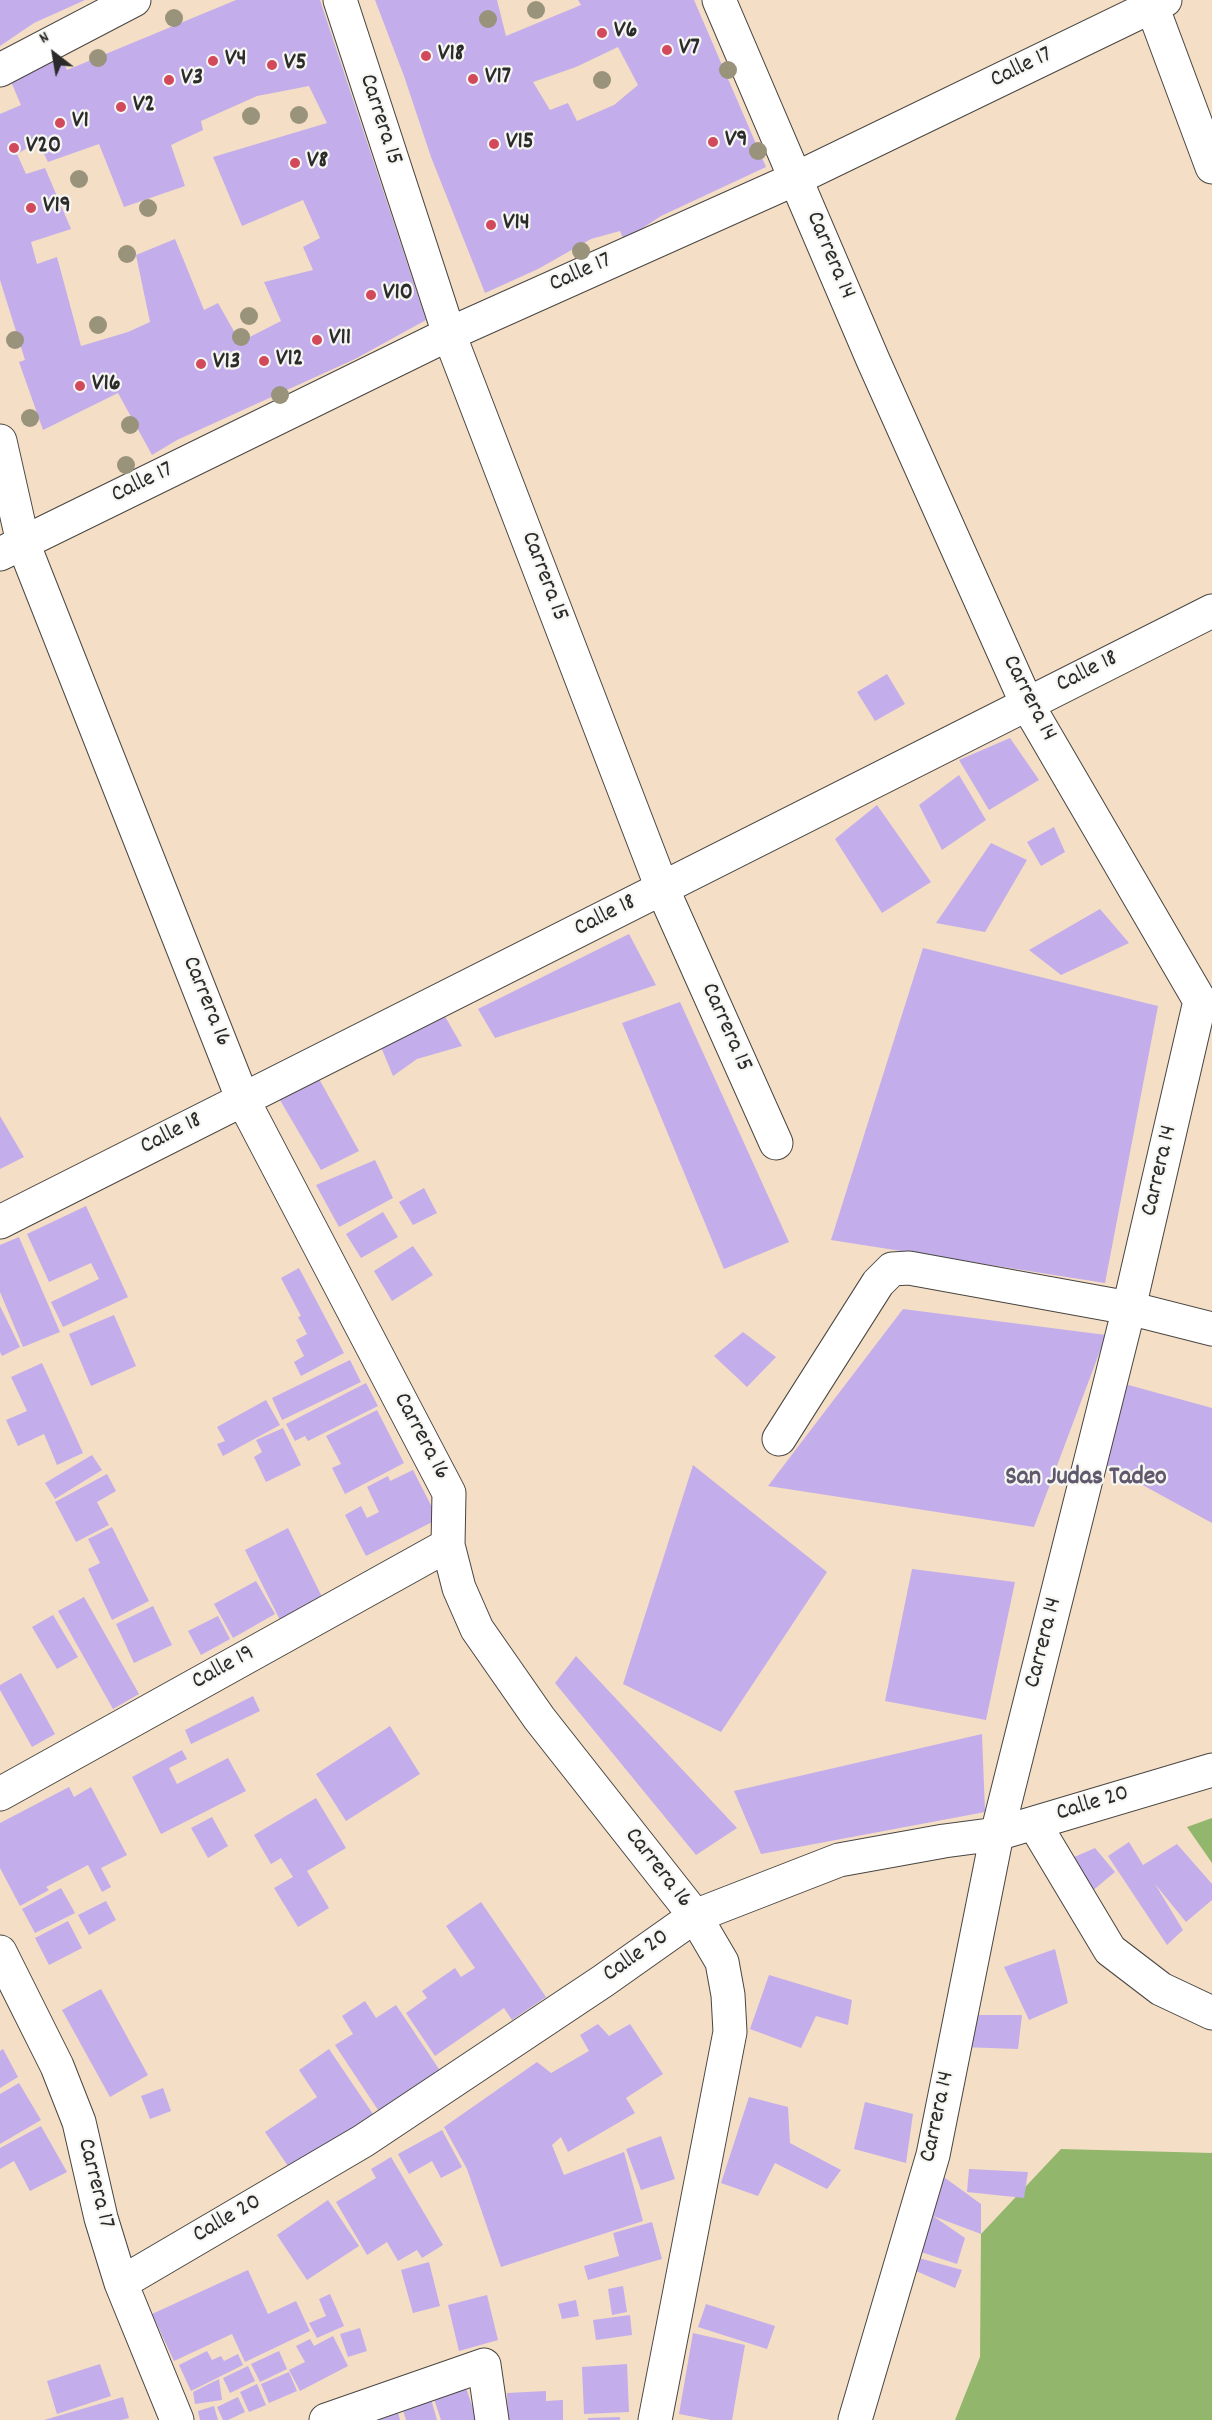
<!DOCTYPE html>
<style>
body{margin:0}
#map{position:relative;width:1212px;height:2420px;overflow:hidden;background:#f4dec5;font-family:Dekko,sans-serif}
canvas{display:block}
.north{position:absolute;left:24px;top:24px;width:60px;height:60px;-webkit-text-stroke:4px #f6f6f2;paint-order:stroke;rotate:329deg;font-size:16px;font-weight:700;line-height:24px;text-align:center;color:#2b2b2b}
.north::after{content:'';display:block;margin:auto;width:21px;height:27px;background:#2b2b2b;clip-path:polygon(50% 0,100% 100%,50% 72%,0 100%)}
</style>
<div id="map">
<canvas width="1212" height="2420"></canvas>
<div class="north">N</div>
</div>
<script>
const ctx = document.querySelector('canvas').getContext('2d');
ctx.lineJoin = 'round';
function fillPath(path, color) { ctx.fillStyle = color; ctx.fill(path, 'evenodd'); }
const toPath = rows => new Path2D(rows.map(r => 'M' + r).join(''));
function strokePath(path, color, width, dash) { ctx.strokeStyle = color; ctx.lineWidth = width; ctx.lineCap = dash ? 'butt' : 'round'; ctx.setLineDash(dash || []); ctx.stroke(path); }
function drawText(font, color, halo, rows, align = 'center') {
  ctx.font = font + ' Dekko,sans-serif'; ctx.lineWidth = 4.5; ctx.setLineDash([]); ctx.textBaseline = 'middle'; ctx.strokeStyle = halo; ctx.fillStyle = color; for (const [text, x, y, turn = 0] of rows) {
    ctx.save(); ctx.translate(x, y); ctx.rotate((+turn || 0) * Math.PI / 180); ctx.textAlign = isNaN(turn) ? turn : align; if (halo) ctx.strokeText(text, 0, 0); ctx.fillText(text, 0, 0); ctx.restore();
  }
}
const forest = toPath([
 [1212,1818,1212,1863,1187,1827],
 [1061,2149,1212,2153,1212,2420,955,2420,980,2357,981,2234]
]);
const building = toPath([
 [0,0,85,0,34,23,0,46],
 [236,0,320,0,426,320,355,359,177,440,152,455,118,393,43,430,19,362,25,360,0,280,0,114,21,105,9,77,62,59,67,70],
 [309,86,327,123,213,157,242,226,303,200,320,238,303,247,313,270,264,282,281,321,240,342,218,303,204,310,175,239,136,255,150,322,128,332,81,346,57,257,37,264,31,242,71,229,45,168,26,174,17,154,38,142,48,162,99,144,124,207,185,186,171,145,203,130,201,121,257,96],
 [375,0,497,0,506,36,581,5,578,0,694,0,766,167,661,216,624,240,620,231,591,239,538,269,485,293,431,157,404,76],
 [618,47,638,85,614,105,577,121,568,103,550,110,533,82,576,67],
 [887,674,905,704,875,721,857,692],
 [1010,738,1039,780,989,810,959,760],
 [959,775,986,820,942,850,919,805],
 [877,805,931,882,882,913,835,839],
 [1054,827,1065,852,1041,866,1027,842],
 [991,843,1027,860,985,932,936,923],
 [1100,909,1129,943,1061,975,1029,950],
 [629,934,656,985,495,1038,478,1009],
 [923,948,1158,1006,1105,1283,831,1240],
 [680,1002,789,1242,724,1269,622,1023],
 [443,1013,462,1046,417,1059,393,1076,379,1042],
 [318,1077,359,1151,321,1170,277,1095],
 [0,1116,24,1157,0,1169],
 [375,1160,393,1198,339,1227,316,1185],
 [424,1188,437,1213,413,1225,399,1202],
 [86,1206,128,1297,63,1327,51,1302,99,1279,91,1263,49,1282,27,1234],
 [383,1212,398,1237,361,1258,346,1234],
 [19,1237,60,1332,23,1347,0,1292,0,1245],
 [413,1246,433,1275,392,1301,374,1271],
 [299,1268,344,1353,301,1376,294,1362,304,1356,296,1340,307,1334,298,1317,301,1316,281,1278],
 [0,1306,20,1347,2,1356,0,1352],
 [903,1309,1106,1335,1034,1527,768,1486],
 [114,1315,136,1366,91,1386,69,1334],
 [743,1332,776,1357,747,1387,714,1356],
 [350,1360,361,1382,282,1420,272,1398],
 [42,1363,83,1453,57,1465,44,1434,18,1446,6,1420,27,1411,11,1377],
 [366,1383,378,1406,308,1441,305,1436,295,1441,286,1424],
 [1125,1384,1212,1408,1212,1523,1106,1465],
 [266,1400,280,1425,223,1456,217,1444,225,1441,217,1427],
 [377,1410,404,1463,345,1494,332,1468,341,1464,326,1436],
 [283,1428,301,1465,266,1482,254,1457,262,1452,256,1440],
 [92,1455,102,1470,55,1499,45,1483],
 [693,1465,827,1572,721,1732,623,1684],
 [413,1470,438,1519,366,1556,345,1515,361,1506,367,1518,379,1512,367,1487,388,1476,390,1481],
 [107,1474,116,1491,97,1502,109,1525,76,1542,55,1502],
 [112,1527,149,1601,112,1620,88,1569,100,1563,88,1539],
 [288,1528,326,1605,283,1626,245,1550],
 [912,1569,1015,1582,986,1720,885,1701],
 [256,1581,275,1614,233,1638,214,1604],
 [84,1597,139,1694,113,1709,58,1611],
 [153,1606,172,1645,134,1663,116,1624],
 [53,1615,78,1657,57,1669,32,1627],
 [218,1616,230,1639,201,1655,188,1631],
 [576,1656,737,1828,696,1855,555,1683],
 [21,1673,55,1734,32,1747,0,1690,0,1685],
 [253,1696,260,1711,191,1744,185,1730],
 [390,1726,420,1774,346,1821,316,1774],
 [982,1734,985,1812,761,1854,734,1791],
 [182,1750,187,1759,169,1768,177,1784,228,1758,246,1791,161,1834,132,1777],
 [69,1787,74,1797,91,1787,127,1855,101,1868,111,1887,102,1892,88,1865,46,1887,49,1890,20,1906,0,1868,0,1823],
 [316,1798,346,1848,307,1871,329,1908,298,1927,274,1888,293,1877,281,1858,271,1864,254,1835],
 [212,1817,228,1846,208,1858,191,1828],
 [1129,1842,1143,1865,1177,1844,1212,1884,1212,1900,1186,1922,1155,1884,1183,1930,1167,1945,1108,1856],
 [1095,1848,1115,1872,1091,1892,1072,1858],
 [61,1888,75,1913,35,1933,22,1909],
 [106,1901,116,1920,89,1935,78,1915],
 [481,1902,546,1997,512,2020,504,2008,435,2056,406,2013,427,1998,422,1991,455,1968,461,1977,475,1968,446,1926],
 [68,1921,82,1948,49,1965,35,1938],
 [1055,1949,1068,2003,1029,2020,1004,1967],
 [769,1975,852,2000,848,2025,816,2016,801,2048,750,2029],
 [101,1989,148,2075,110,2097,62,2010],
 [365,2001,376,2018,396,2005,441,2072,380,2113,335,2045,353,2034,342,2016],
 [967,2015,1022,2015,1018,2049,961,2047],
 [598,2024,609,2036,630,2024,663,2074,626,2098,635,2113,568,2152,561,2137,552,2145,564,2175,624,2152,643,2221,501,2267,467,2169,444,2127,537,2062,551,2073,589,2051,580,2035],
 [3,2049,18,2077,0,2088,0,2051],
 [329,2049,377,2120,294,2175,265,2132,317,2097,299,2070],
 [19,2083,41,2120,0,2144,0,2094],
 [163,2088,171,2111,150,2119,141,2096],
 [749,2097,788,2107,790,2143,841,2170,827,2189,775,2163,758,2196,721,2183],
 [865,2102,913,2114,906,2163,854,2149],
 [41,2126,67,2172,30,2191,14,2161,0,2169,0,2148],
 [442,2130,462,2167,441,2178,432,2161,409,2174,398,2154],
 [661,2136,675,2179,641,2190,626,2149],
 [391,2157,443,2245,422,2258,417,2250,398,2261,387,2242,367,2255,336,2202,376,2178,371,2169],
 [969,2169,1028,2172,1024,2198,967,2192],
 [941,2175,981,2204,981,2234,933,2216,965,2238,957,2264,921,2252,933,2216],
 [328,2200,359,2246,307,2280,277,2235],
 [652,2222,662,2259,588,2280,584,2266,619,2256,613,2233],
 [919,2258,962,2270,955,2288,916,2271],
 [429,2262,440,2306,413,2313,401,2270],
 [248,2270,268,2314,296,2301,310,2331,245,2362,232,2334,174,2361,152,2314],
 [623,2286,627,2312,612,2315,608,2289],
 [330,2294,344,2326,317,2338,309,2323,326,2316,319,2299],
 [487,2295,498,2340,459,2351,448,2305],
 [576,2300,579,2316,562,2319,558,2304],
 [706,2304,775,2326,767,2349,698,2327],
 [630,2315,632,2335,596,2340,593,2320],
 [360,2328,367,2351,348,2357,340,2334],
 [693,2333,745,2345,732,2420,711,2420,679,2414],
 [333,2336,348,2366,300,2391,289,2370,305,2362,296,2346,310,2339,314,2346],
 [207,2351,212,2360,221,2356,224,2361,238,2354,243,2365,191,2391,179,2365],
 [279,2351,287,2369,260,2382,251,2364],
 [100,2364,111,2396,57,2414,47,2381],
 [627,2364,629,2412,584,2414,582,2367],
 [248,2366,255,2381,230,2393,223,2378],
 [289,2372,297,2391,269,2403,261,2384],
 [219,2379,222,2400,195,2404,193,2392],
 [257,2384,266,2405,249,2412,240,2392],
 [465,2385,477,2420,441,2420,433,2396],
 [546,2391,546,2401,563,2400,563,2420,508,2420,507,2393],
 [123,2397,129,2418,121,2420,44,2420],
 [238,2397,245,2412,228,2420,223,2420,217,2407],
 [431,2399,437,2420,406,2420,402,2407],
 [214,2406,218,2420,200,2420,198,2411],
 [398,2412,400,2420,374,2420],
 [620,2417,620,2420,588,2420,588,2418]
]);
const street = toPath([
 [340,0,449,334,662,888,776,1143],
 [719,0,873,360,1027,704,1200,1001,1129,1308,997,1834,933,2155,855,2420],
 [1152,6,1212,167],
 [0,70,134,0],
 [0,441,23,543,243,1100,449,1493,448,1545,459,1588,477,1629,539,1718,695,1916,722,1962,728,1995,730,2032,655,2420],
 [0,554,449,334,795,179,1165,0],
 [0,1222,1212,611],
 [779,1439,878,1283,892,1269,909,1268,1129,1308,1212,1329],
 [0,1794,448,1545],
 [1034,1823,1110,1950,1161,1989,1212,2013],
 [0,1952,57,2066,79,2122,101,2218,121,2283,177,2420],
 [121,2283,363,2141,603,1981,695,1916,839,1860,944,1841,997,1834,1212,1770],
 [326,2420,484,2365,492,2420]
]);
const trees = [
 [536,10],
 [174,18],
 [488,19],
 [98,58],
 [728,70],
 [602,80],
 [299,115],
 [251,116],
 [758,151],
 [79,179],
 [148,208],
 [581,251],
 [127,254],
 [249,316],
 [98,325],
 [241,337],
 [15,340],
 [280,395],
 [30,418],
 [130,425],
 [126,465]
];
const markers = [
 [602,33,6,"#d1495b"],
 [667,50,6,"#d1495b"],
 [426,56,6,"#d1495b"],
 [213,61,6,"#d1495b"],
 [272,65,6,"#d1495b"],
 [473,79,6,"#d1495b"],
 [169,80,6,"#d1495b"],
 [121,107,6,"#d1495b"],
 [60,123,6,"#d1495b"],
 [713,142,6,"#d1495b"],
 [494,144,6,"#d1495b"],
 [14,148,6,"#d1495b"],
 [295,163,6,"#d1495b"],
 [31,208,6,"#d1495b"],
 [491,225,6,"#d1495b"],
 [371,295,6,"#d1495b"],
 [317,340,6,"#d1495b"],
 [264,361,6,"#d1495b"],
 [201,364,6,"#d1495b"],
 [80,386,6,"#d1495b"]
];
const poiNames = [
 ["V6",614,33],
 ["V7",679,50],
 ["V18",438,56],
 ["V4",225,61],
 ["V5",284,65],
 ["V17",485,79],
 ["V3",181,80],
 ["V2",133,107],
 ["V1",72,123],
 ["V9",725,142],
 ["V15",506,144],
 ["V20",26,148],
 ["V8",307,163],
 ["V19",43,208],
 ["V14",503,225],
 ["V10",383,295],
 ["V11",329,340],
 ["V12",276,361],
 ["V13",213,364],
 ["V16",92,386]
];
const streetNames = [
 ["Calle 17",1022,69,-26],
 ["Carrera 15",379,120,72],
 ["Carrera 14",829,256,67],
 ["Calle 17",581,274,-24],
 ["Calle 17",143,484,-26],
 ["Carrera 15",543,577,69],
 ["Calle 18",1088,673,-27],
 ["Carrera 14",1028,699,63],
 ["Calle 18",606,917,-27],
 ["Carrera 16",205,1002,68],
 ["Carrera 15",725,1028,66],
 ["Calle 18",172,1135,-27],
 ["Carrera 14",1161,1171,-77],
 ["Carrera 16",420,1437,62],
 ["Carrera 14",1045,1643,-76],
 ["Calle 19",224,1669,-29],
 ["Calle 20",1093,1805,-17],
 ["Carrera 16",657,1869,52],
 ["Calle 20",637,1957,-35],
 ["Carrera 14",939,2117,-78],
 ["Carrera 17",94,2184,76],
 ["Calle 20",228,2220,-30]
];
const neighbourhoodNames = [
 ["San Judas Tadeo",1086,1479]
];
fillPath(forest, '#92b76c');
fillPath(building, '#c3aeeb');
strokePath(street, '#494642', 35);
strokePath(street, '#fff', 33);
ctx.fillStyle = '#99937b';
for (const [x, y] of trees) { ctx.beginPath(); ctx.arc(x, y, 9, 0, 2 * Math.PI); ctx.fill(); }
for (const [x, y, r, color] of markers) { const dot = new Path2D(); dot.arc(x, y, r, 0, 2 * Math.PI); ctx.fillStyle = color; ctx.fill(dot); strokePath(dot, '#f6f6f2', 2); }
drawText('bold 24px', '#2b2b2b', '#f6f6f2', poiNames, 'left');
drawText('24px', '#2b2b2b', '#f6f6f2', streetNames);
drawText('bold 26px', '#60596e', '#f6f6f2', neighbourhoodNames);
</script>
